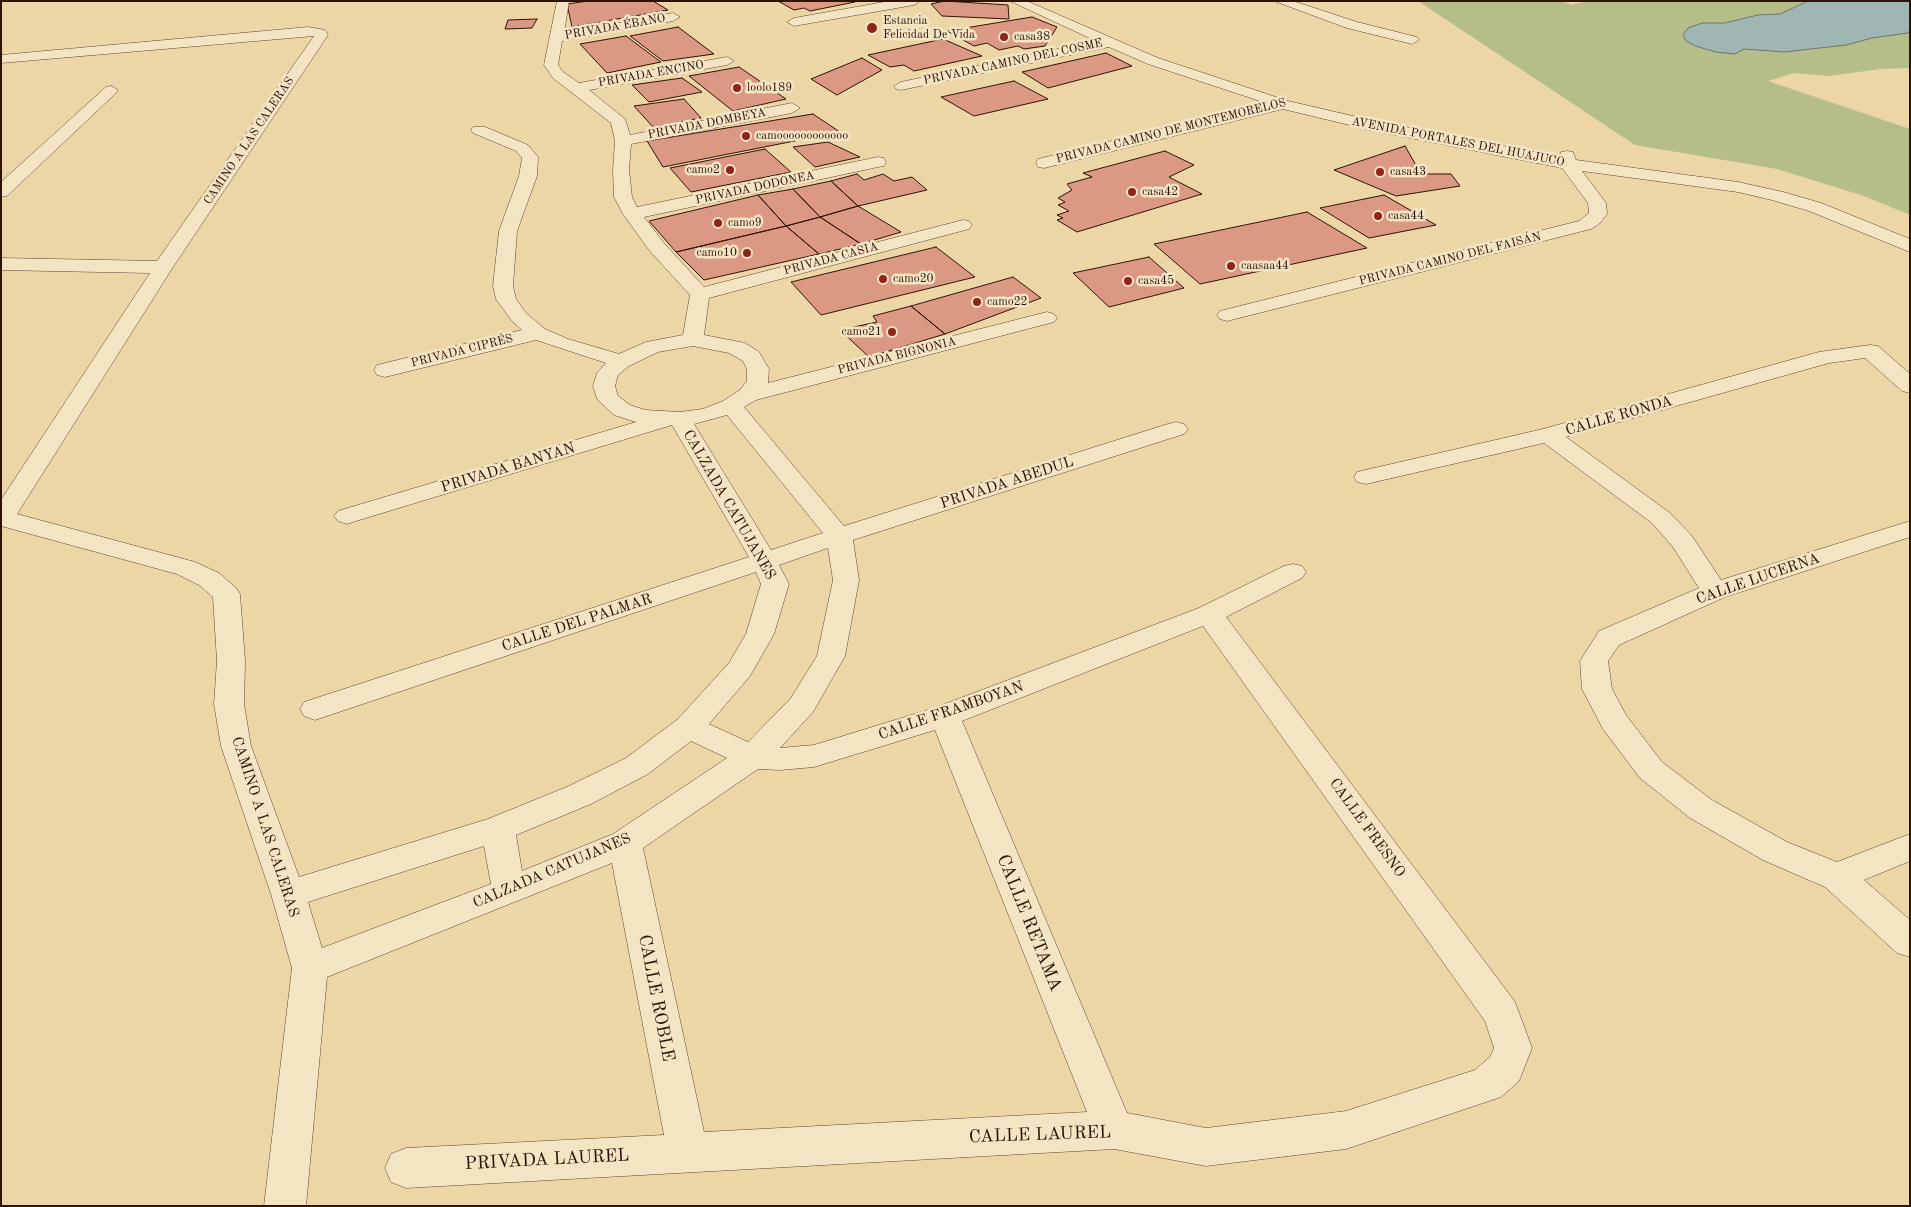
<!DOCTYPE html>
<meta charset="utf-8">
<style>
body{margin:0}
#map{position:relative;width:1911px;height:1207px;overflow:hidden;background:#edd6a5;font-family:"Old Standard TT",serif}
canvas{display:block}
.frame{position:absolute;inset:0;border:2px solid #2f1308;pointer-events:none}
</style>
<div id="map">
<canvas width="1911" height="1207"></canvas>
<div class="frame"></div>
</div>
<script>
const ctx = document.querySelector('canvas').getContext('2d');
ctx.lineJoin = 'round';
function fillPath(path, color) { ctx.fillStyle = color; ctx.fill(path, 'evenodd'); }
const toPath = rows => new Path2D(rows.map(r => 'M' + r).join(''));
function strokePath(path, color, width, dash) { ctx.strokeStyle = color; ctx.lineWidth = width; ctx.lineCap = dash ? 'butt' : 'round'; ctx.setLineDash(dash || []); ctx.stroke(path); }
function drawText(font, color, halo, rows, align = 'center') {
  ctx.font = font + ' "Old Standard TT",serif'; ctx.lineWidth = 5; ctx.setLineDash([]); ctx.textBaseline = 'middle'; ctx.strokeStyle = halo; ctx.fillStyle = color; for (const [text, x, y, turn = 0] of rows) {
    ctx.save(); ctx.translate(x, y); ctx.rotate((+turn || 0) * Math.PI / 180); ctx.textAlign = isNaN(turn) ? turn : align; if (halo) ctx.strokeText(text, 0, 0); ctx.fillText(text, 0, 0); ctx.restore();
  }
}
const green = toPath([
 [1418,1,1561,1,1572,5,1587,1,1910,1,1910,68,1881,69,1828,76,1794,73,1768,81,1910,129,1910,215,1864,196,1777,169,1635,145]
]);
const water = toPath([
 [1808,1,1910,1,1910,30,1908,33,1872,38,1846,45,1784,52,1744,49,1735,54,1716,52,1695,46,1686,41,1683,35,1688,28,1702,23,1725,23,1758,15,1780,14,1808,1]
]);
const building = toPath([
 [588,1,653,1,668,10,572,27,567,4,588,1],
 [778,1,854,1,855,2,810,11,804,8,794,10,778,1],
 [945,1,1008,5,1009,19,942,16,931,4,945,1],
 [1032,17,1057,27,1045,46,1024,49,1018,46,999,50,987,43,974,46,947,31,1032,17],
 [537,19,532,28,505,29,508,20,537,19],
 [678,27,714,54,663,61,630,36,678,27],
 [626,36,661,62,607,73,580,44,626,36],
 [943,39,982,56,914,71,904,65,890,67,868,55,943,39],
 [1106,53,1132,66,1048,88,1022,72,1106,53],
 [862,58,882,70,837,95,811,79,862,58],
 [739,67,786,99,733,111,689,76,739,67],
 [682,78,702,92,649,102,632,85,682,78],
 [1014,81,1048,99,974,116,941,97,1014,81],
 [684,99,701,118,653,127,634,106,684,99],
 [813,114,840,132,663,167,647,141,813,114],
 [828,142,860,157,815,167,793,147,828,142],
 [1405,146,1421,174,1451,174,1460,186,1396,196,1334,170,1405,146],
 [765,149,791,172,691,192,670,168,765,149],
 [1165,151,1194,165,1169,177,1202,194,1077,232,1057,220,1063,218,1057,215,1069,211,1058,205,1065,202,1058,198,1072,190,1067,184,1092,177,1083,173,1165,151],
 [857,174,864,180,883,174,894,181,912,177,927,190,858,206,831,181,857,174],
 [831,181,858,206,820,217,793,189,831,181],
 [793,189,820,217,786,226,758,195,793,189],
 [758,195,786,226,676,252,649,221,758,195],
 [1384,195,1436,225,1369,238,1320,208,1384,195],
 [858,206,901,232,861,244,820,217,858,206],
 [1307,212,1367,248,1200,284,1154,244,1307,212],
 [820,217,861,244,819,254,786,226,820,217],
 [786,226,819,254,704,280,676,252,786,226],
 [936,247,975,277,821,315,791,282,936,247],
 [1149,257,1184,288,1109,307,1073,273,1149,257],
 [1013,277,1041,298,945,334,911,306,1013,277],
 [911,306,945,334,869,357,840,330,877,322,873,316,911,306]
]);
const minor = toPath([
 [557,1,569,1,564,33,673,13,680,17,673,21,562,41,558,65,563,72,579,83,727,57,734,61,727,65,589,90,625,119,630,135,792,103,800,108,792,113,631,144,629,170,632,197,637,207,878,157,884,158,886,162,884,166,878,167,644,217,663,242,704,287,963,220,969,221,972,225,969,229,709,298,704,335,745,343,759,352,769,369,768,383,1047,312,1054,314,1057,318,1054,322,756,400,744,407,844,526,1168,424,1176,422,1184,424,1188,429,1184,434,853,540,859,580,845,656,813,712,780,748,814,745,934,708,1199,608,1284,566,1293,564,1302,566,1306,572,1302,578,1226,617,1515,1002,1532,1048,1519,1081,1501,1097,1346,1149,1206,1166,1114,1149,406,1188,391,1182,385,1168,391,1154,406,1148,664,1135,612,863,327,977,306,1206,264,1206,292,968,271,894,221,746,214,704,217,661,213,597,199,585,177,574,1,526,1,500,150,273,1,270,1,258,157,261,314,36,1,63,1,55,308,27,325,30,328,35,173,267,17,514,195,562,219,573,236,588,240,594,245,661,244,704,251,746,299,877,488,819,569,786,626,758,678,719,729,663,746,634,761,584,756,572,315,720,304,716,300,709,304,702,749,557,672,425,356,521,347,524,338,521,334,516,338,511,636,422,614,415,597,399,593,386,597,373,606,363,536,340,385,377,377,375,374,370,377,365,522,330,512,321,496,299,493,286,499,231,519,176,522,158,516,151,473,133,471,130,473,127,485,127,528,145,538,157,537,176,517,231,513,286,516,299,526,313,545,329,568,339,619,354,646,342,683,335,690,295,649,250,623,214,614,197,613,170,615,141,611,123,553,78,544,65,557,1],
 [693,346,729,353,743,361,747,369,747,381,740,390,723,401,703,409,680,412,645,410,630,405,618,396,615,386,618,375,629,366,658,352,693,346],
 [727,415,823,533,771,550,694,424,727,415],
 [828,548,833,580,817,656,791,698,748,742,709,724,750,676,774,634,789,584,779,565,828,548],
 [1203,626,1485,1021,1494,1048,1490,1057,1475,1070,1346,1111,1206,1128,1127,1113,962,721,1203,626],
 [935,730,1087,1112,704,1132,643,848,758,769,780,770,814,767,935,730],
 [691,741,727,758,613,834,522,871,516,835,591,804,648,774,691,741],
 [484,846,491,884,322,948,308,902,484,846],
 [890,1,920,1,914,5,794,26,787,22,794,18,890,1],
 [1010,1,1027,1,1158,58,1288,101,1370,120,1559,157,1561,152,1567,151,1573,152,1576,160,1738,182,1783,192,1821,203,1910,239,1910,252,1809,211,1772,200,1738,192,1582,171,1606,203,1607,214,1599,224,1591,229,1227,321,1220,319,1217,315,1220,311,1579,221,1589,213,1588,203,1562,168,1370,130,1283,109,1044,168,1038,167,1036,163,1038,159,1266,103,1148,64,1109,47,901,90,896,89,894,86,901,82,1096,41,1010,1],
 [1274,1,1293,1,1357,22,1417,37,1419,40,1412,44,1347,28,1274,1],
 [111,86,118,90,116,93,7,196,1,197,1,182,106,87,111,86],
 [1870,345,1878,346,1910,374,1910,393,1902,391,1865,358,1829,363,1566,437,1670,513,1692,536,1721,580,1910,521,1910,537,1725,597,1619,645,1608,661,1612,689,1626,715,1662,762,1712,800,1787,842,1837,862,1910,834,1910,861,1864,880,1910,920,1910,957,1897,953,1825,887,1763,860,1690,818,1640,778,1603,729,1582,689,1580,661,1599,631,1699,588,1673,547,1652,523,1544,443,1366,484,1357,482,1354,477,1357,472,1543,429,1819,352,1870,345]
]);
const markers = [
 [872,28,6,"#8f2418"],
 [1004,37,5,"#8f2418"],
 [737,88,5,"#8f2418"],
 [746,136,5,"#8f2418"],
 [730,170,5,"#8f2418"],
 [1380,172,5,"#8f2418"],
 [1132,192,5,"#8f2418"],
 [1378,216,5,"#8f2418"],
 [718,223,5,"#8f2418"],
 [747,253,5,"#8f2418"],
 [1231,266,5,"#8f2418"],
 [883,279,5,"#8f2418"],
 [1128,281,5,"#8f2418"],
 [977,302,5,"#8f2418"],
 [892,332,5,"#8f2418"]
];
const farPoinames = [
 ["Estancia",883,21],
 ["Felicidad De Vida",883,35],
 ["casa38",1014,37],
 ["loolo189",747,88],
 ["camoooooooooooo",756,136],
 ["camo2",720,170,"right"],
 ["casa43",1390,172],
 ["casa42",1142,192],
 ["casa44",1388,216],
 ["camo9",728,223],
 ["camo10",737,253,"right"],
 ["caasaa44",1241,266],
 ["camo20",893,279],
 ["casa45",1138,281],
 ["camo22",987,302],
 ["camo21",882,332,"right"]
];
const farStreetnames = [
 ["PRIVADA ÉBANO",615,27,-10],
 ["PRIVADA CAMINO DEL COSME",1013,62,-12],
 ["PRIVADA ENCINO",651,74,-10],
 ["PRIVADA DOMBEYA",707,124,-11],
 ["PRIVADA CAMINO DE MONTEMORELOS",1171,131,-14],
 ["CAMINO A LAS CALERAS",249,141,-56],
 ["AVENIDA PORTALES DEL HUAJUCO",1458,142,11],
 ["PRIVADA DODONEA",755,188,-12],
 ["PRIVADA CASIA",831,259,-15],
 ["PRIVADA CAMINO DEL FAISÁN",1450,259,-14],
 ["PRIVADA CIPRÉS",462,351,-14],
 ["PRIVADA BIGNONIA",897,356,-14]
];
const streetNames = [
 ["CALLE RONDA",1619,416,-16],
 ["PRIVADA BANYAN",508,468,-17],
 ["PRIVADA ABEDUL",1007,483,-18],
 ["CALZADA CATUJANES",729,505,60],
 ["CALLE LUCERNA",1758,579,-19],
 ["CALLE DEL PALMAR",577,623,-18],
 ["CALLE FRAMBOYAN",951,711,-19],
 ["CAMINO A LAS CALERAS",265,827,72],
 ["CALLE FRESNO",1367,828,54],
 ["CALZADA CATUJANES",552,871,-23]
];
const nearStreetnames = [
 ["CALLE RETAMA",1029,923,68],
 ["CALLE ROBLE",656,998,79],
 ["CALLE LAUREL",1040,1135,-2],
 ["PRIVADA LAUREL",547,1160,-3]
];
fillPath(green, '#b5be88');
fillPath(water, '#a0b6b3');
strokePath(water, '#73756f', 1);
fillPath(building, '#db9882');
strokePath(building, '#2f1308', 1);
strokePath(minor, '#5e442f', 1);
fillPath(minor, '#f3e4c4');
for (const [x, y, r, color] of markers) { const dot = new Path2D(); dot.arc(x, y, r, 0, 2 * Math.PI); ctx.fillStyle = color; ctx.fill(dot); strokePath(dot, '#f3e4c4', 2); }
drawText('12px', '#2f1308', '#f3e4c4', farPoinames, 'left');
drawText('12px', '#2f1308', '#f3e4c4', farStreetnames);
drawText('15px', '#2f1308', '#f3e4c4', streetNames);
drawText('18px', '#2f1308', '#f3e4c4', nearStreetnames);
</script>
